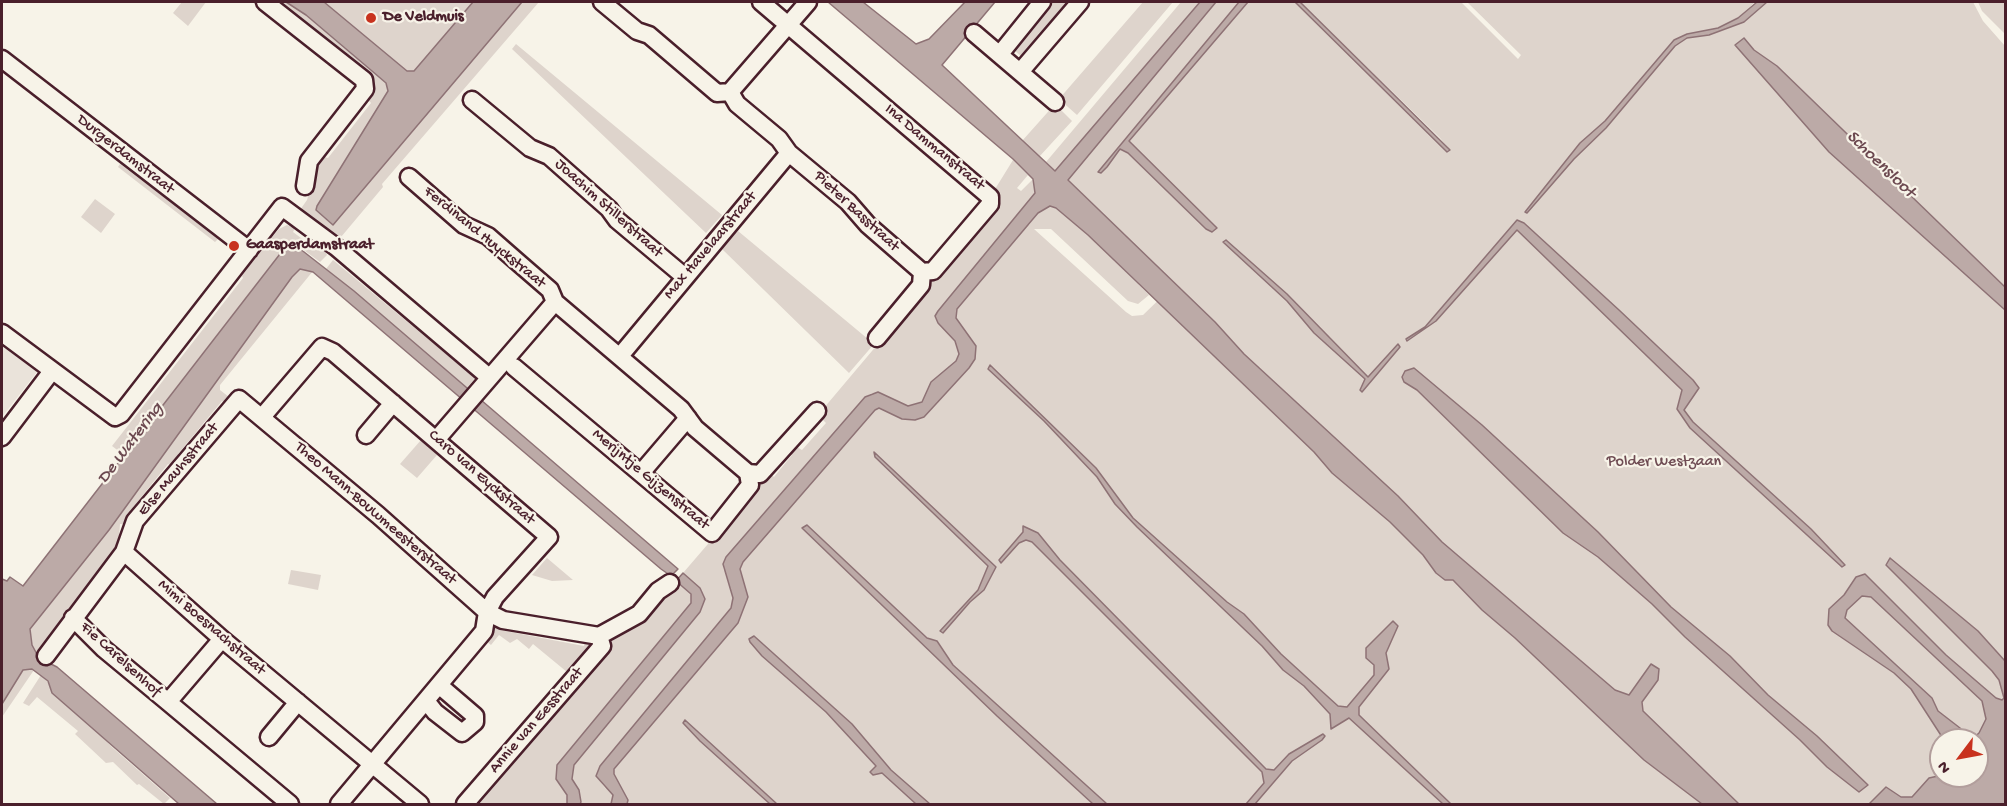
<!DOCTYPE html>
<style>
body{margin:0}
#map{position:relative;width:2007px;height:806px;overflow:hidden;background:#f7f3e8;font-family:"Gochi Hand",sans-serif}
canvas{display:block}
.frame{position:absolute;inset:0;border:3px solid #4a1f2b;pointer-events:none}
.north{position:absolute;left:1929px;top:728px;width:60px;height:60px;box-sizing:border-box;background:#f7f3e8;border:2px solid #b29e9c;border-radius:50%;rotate:238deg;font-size:16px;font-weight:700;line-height:24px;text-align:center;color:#4a1f2b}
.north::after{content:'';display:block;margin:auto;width:21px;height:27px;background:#c8321e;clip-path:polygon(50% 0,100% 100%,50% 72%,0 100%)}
</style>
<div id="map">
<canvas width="2007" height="806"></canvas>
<div class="frame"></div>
<div class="north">N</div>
</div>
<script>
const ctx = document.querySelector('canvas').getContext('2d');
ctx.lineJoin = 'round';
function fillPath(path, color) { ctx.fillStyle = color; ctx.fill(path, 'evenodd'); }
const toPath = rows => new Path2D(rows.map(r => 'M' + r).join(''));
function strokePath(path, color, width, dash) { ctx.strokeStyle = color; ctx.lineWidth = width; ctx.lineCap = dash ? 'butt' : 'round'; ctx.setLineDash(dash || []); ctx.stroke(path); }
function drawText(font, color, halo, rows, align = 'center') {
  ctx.font = font + ' "Gochi Hand",sans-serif'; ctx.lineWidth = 4.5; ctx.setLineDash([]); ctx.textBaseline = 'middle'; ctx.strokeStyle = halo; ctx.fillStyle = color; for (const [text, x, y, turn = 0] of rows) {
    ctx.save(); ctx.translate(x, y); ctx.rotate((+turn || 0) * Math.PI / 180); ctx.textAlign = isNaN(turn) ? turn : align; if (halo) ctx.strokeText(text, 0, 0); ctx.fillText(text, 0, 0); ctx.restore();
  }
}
const built = toPath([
 [2,345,37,372,2,417]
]);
const green = toPath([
 [182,2,206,2,188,26,173,13],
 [269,2,286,2,306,15,386,83,388,91,317,206,323,217,333,224,522,2,539,2,382,184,383,187,341,237,300,210,307,200,317,166,324,157,328,158,371,103,366,97,369,94],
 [324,2,473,2,414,71,407,71],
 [1054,2,1071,2,1023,58,1013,49],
 [1143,2,1173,2,1077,115,1059,99],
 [1181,2,1200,2,1055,172,1046,162],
 [1216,2,1239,2,1098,172,1101,173,1107,167,1120,149,1128,153,1206,229,1212,232,1216,228,1129,141,1248,2,1295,2,1447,152,1450,150,1440,138,1300,2,1461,2,1518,59,1521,55,1467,2,1755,2,1738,18,1718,28,1718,32,1744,22,1767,2,1973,2,1983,21,2005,46,2005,287,1777,66,1754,50,1744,38,1736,45,1829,151,2005,310,2005,804,614,804,613,798,611,804,580,804,579,790,572,779,574,765,700,612,705,599,700,589,683,573,769,473,774,477,792,455,787,451,797,447,802,450,826,423,818,415,996,204,999,200,992,194,1013,160,1028,175,1017,188,1021,191,1033,179,1035,193,938,311,935,317,940,325,939,316,1019,217,1029,225,1038,213,1050,206,1056,208,1088,235,1149,295,1138,304,1128,301,1051,229,1034,229,1126,312,1132,316,1143,315,1174,285,1067,178],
 [872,393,876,393,729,559,724,571,723,564,726,557,865,397],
 [729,611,727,615,601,770,599,776,606,789,596,776,600,766],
 [1941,740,1977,740,1977,776,1941,776],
 [1978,2,2005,2,2005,34,1982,11],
 [516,44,722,215,706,233,512,49],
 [1055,104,1072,121,1039,157,1022,141],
 [120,164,219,238,215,242,118,167],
 [95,199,115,214,101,233,81,217],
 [287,225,295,228,293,232,309,244,313,246,316,244,324,249,327,255,320,262,293,242,285,247,124,455,112,446,243,278,242,276,257,255,279,229],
 [738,231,874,344,849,373,722,249],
 [333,260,469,373,475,378,467,388,326,269],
 [305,268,313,271,220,385,220,390,229,397,228,405,222,401,178,454,181,458,174,467,168,464,130,511,135,516,128,524,120,524,119,537,126,540,79,598,39,658,32,645,30,629,109,530,292,277,300,269],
 [421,440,437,455,417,478,400,464],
 [547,558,573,580,552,581,532,575],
 [291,570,321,575,318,590,288,584],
 [676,581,691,594,691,603,557,765,556,779,567,795,567,804,476,804,623,628],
 [500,623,500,630,584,646,585,641,594,648,570,677,564,677,567,672,533,644,529,649,517,639,510,643,499,635,491,645,485,640,489,625],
 [28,667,34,670,2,717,2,704,23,670],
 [41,675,113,748,170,798,164,804,139,784,137,785,113,762,106,763,75,734,78,731,37,697,29,706,23,703]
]);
const water = toPath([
 [286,2,324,2,407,71,414,71,473,2,522,2,333,225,316,210,317,206,388,91,386,83,372,71,306,15,286,2],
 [828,2,863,2,916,44,929,39,965,2,995,2,942,65,1055,171,1200,2,1216,2,1068,180,1215,322,1244,354,1398,496,1442,542,1615,690,1629,695,1651,664,1659,669,1658,680,1642,702,1643,711,1739,804,1702,804,1644,760,1515,638,1482,610,1453,580,1445,580,1436,573,1423,555,1390,522,1332,473,1314,452,1088,235,1056,208,1050,206,1038,213,957,309,956,318,976,346,975,359,969,368,924,417,915,420,902,419,879,408,875,410,743,562,740,569,748,597,738,623,614,769,614,774,628,800,627,804,611,804,613,795,596,776,600,766,731,608,733,598,723,564,726,557,865,397,878,392,908,406,922,402,931,382,956,361,959,354,955,341,938,323,935,316,938,311,1035,193,1033,179,1013,159,828,2],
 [1239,2,1248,2,1129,141,1217,228,1212,232,1206,229,1128,153,1120,149,1107,167,1101,173,1098,172,1239,2],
 [1295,2,1300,2,1450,150,1447,152,1295,2],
 [1757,2,1767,2,1744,22,1709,35,1687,38,1675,46,1606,128,1574,159,1527,213,1525,212,1580,143,1605,121,1674,40,1687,34,1718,28,1738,18,1757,2],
 [1744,38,1754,50,1777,66,2005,287,2005,310,1829,152,1735,45,1744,38],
 [1517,220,1524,223,1619,310,1693,380,1699,388,1684,410,1693,422,1811,529,1845,565,1842,567,1690,428,1677,409,1682,390,1517,230,1436,321,1407,341,1406,339,1425,327,1517,220],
 [1226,240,1287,294,1368,377,1398,344,1400,347,1362,392,1360,390,1365,379,1314,333,1287,301,1223,242,1226,240],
 [290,241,354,291,678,569,671,576,661,569,313,272,300,269,292,277,109,530,30,629,32,645,39,658,57,667,217,804,179,804,52,693,48,681,32,669,23,670,2,704,2,579,7,581,10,577,23,586,290,241],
 [990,365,1096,468,1133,518,1227,602,1244,614,1281,654,1338,706,1347,707,1374,675,1374,665,1366,658,1366,648,1393,621,1398,626,1386,653,1389,669,1359,707,1359,715,1451,804,1443,804,1349,718,1331,729,1330,714,1304,686,1283,670,1262,646,1137,527,1115,504,1097,477,1044,421,988,369,990,365],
 [1414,368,1482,425,1598,532,1671,607,1730,656,1768,695,1817,736,1868,785,1859,792,1827,767,1800,740,1685,637,1652,604,1598,557,1563,533,1417,390,1404,382,1402,377,1405,371,1414,368],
 [874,452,996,567,984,590,970,602,943,633,940,631,978,590,988,566,875,457,874,452],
 [807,525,927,638,937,641,953,665,1107,804,1093,804,997,716,802,528,807,525],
 [1023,526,1038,533,1060,560,1266,769,1274,770,1289,754,1323,734,1325,736,1322,740,1292,761,1255,804,1246,804,1264,783,1262,772,1032,542,1026,540,1019,543,1001,563,999,560,1023,532,1023,526],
 [1890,558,1978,631,2005,661,2005,804,1869,804,1886,787,1901,797,1912,797,1929,778,1938,776,1941,772,1941,776,1977,776,1977,740,1971,740,1979,733,1986,719,1982,701,1871,597,1862,596,1847,610,1845,618,1932,698,1938,711,1960,728,1968,740,1944,740,1911,689,1894,673,1832,631,1828,625,1829,609,1844,595,1856,577,1865,574,1946,655,1996,698,2002,700,2004,698,1999,680,1992,671,1886,565,1890,558],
 [683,573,700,588,705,599,700,612,574,765,572,779,579,790,581,802,580,804,567,804,567,795,556,779,557,765,691,603,691,594,676,581,683,573],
 [754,636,852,724,891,770,930,804,916,804,882,773,873,775,870,772,876,766,826,712,762,656,750,642,749,639,754,636],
 [685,720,777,804,770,804,700,741,683,723,685,720]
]);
const minor = toPath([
 [265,2,364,80,365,89,309,161,305,186],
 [602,2,637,31,649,35,717,93,730,92],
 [761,2,990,197,990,204,933,271,922,272],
 [974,33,1055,102],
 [1000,54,1042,2],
 [2,59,249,250],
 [1020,72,1080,2],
 [472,100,530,148,549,156,609,209,617,220,685,277],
 [789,153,848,202,868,225,922,272],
 [409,177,464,225,488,236,520,264,550,290,555,302,681,409,695,428,748,473],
 [2,333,115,417,121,414,282,207,336,247,489,377],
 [877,338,921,285,922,272],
 [620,356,789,153,779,139,737,104,730,92,808,2],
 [514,367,712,533,750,485,748,473,760,474,817,411],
 [262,417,322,347,333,352,549,537,495,597,487,612,484,631,339,804],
 [366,435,393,403],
 [2,437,52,371],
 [436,440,555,302],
 [641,473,688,418],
 [124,552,222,639,420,804],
 [73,618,104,649,168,702],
 [599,636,639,614,658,591,670,583],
 [222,639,168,702,290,804],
 [46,656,124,552,135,521,239,399,378,515,487,612,503,620,599,636,602,646,465,804],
 [427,702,435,712,462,733,475,722,475,716,440,686],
 [269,737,298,702]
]);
const markers = [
 [371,18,6,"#c8321e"],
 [234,246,6,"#c8321e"]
];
const poiNames = [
 ["De Veldmuis",383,18],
 ["Gaasperdamstraat",246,246]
];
const streetNames = [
 ["Ina Dammanstraat",934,148,40],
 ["Durgerdamstraat",125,155,38],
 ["Joachim Stillerstraat",608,209,42],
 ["Pieter Basstraat",856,212,43],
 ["Ferdinand Huyckstraat",484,238,39],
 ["Max Havelaarstraat",711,246,-50],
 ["Else Mauhsstraat",179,470,-50],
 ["Caro van Eyckstraat",481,478,41],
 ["Merijntje Gijzenstraat",650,480,40],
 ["Theo Mann-Bouwmeesterstraat",375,514,41],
 ["Mimi Boesnachstraat",211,628,41],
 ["Fie Carelsenhof",120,660,42],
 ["Annie van Eesstraat",537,721,-49]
];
const parkNames = [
 ["Polder Westzaan",1664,463]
];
const waterNames = [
 ["Schoensloot",1880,165,44],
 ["De Watering",131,444,-53]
];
fillPath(built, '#eae3da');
fillPath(green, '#ded4cc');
fillPath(water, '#bcaaa7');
strokePath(water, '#8e7275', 1.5);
strokePath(minor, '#4a1f2b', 21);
strokePath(minor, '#f7f3e8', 16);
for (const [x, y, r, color] of markers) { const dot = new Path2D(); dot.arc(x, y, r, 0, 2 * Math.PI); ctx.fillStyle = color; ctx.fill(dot); strokePath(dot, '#f7f3e8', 2); }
drawText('bold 16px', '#4a1f2b', '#f7f3e8', poiNames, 'left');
drawText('16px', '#4a1f2b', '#f7f3e8', streetNames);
drawText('16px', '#6f4c53', '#f7f3e8', parkNames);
drawText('italic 18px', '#6c4950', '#f7f3e8', waterNames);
</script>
